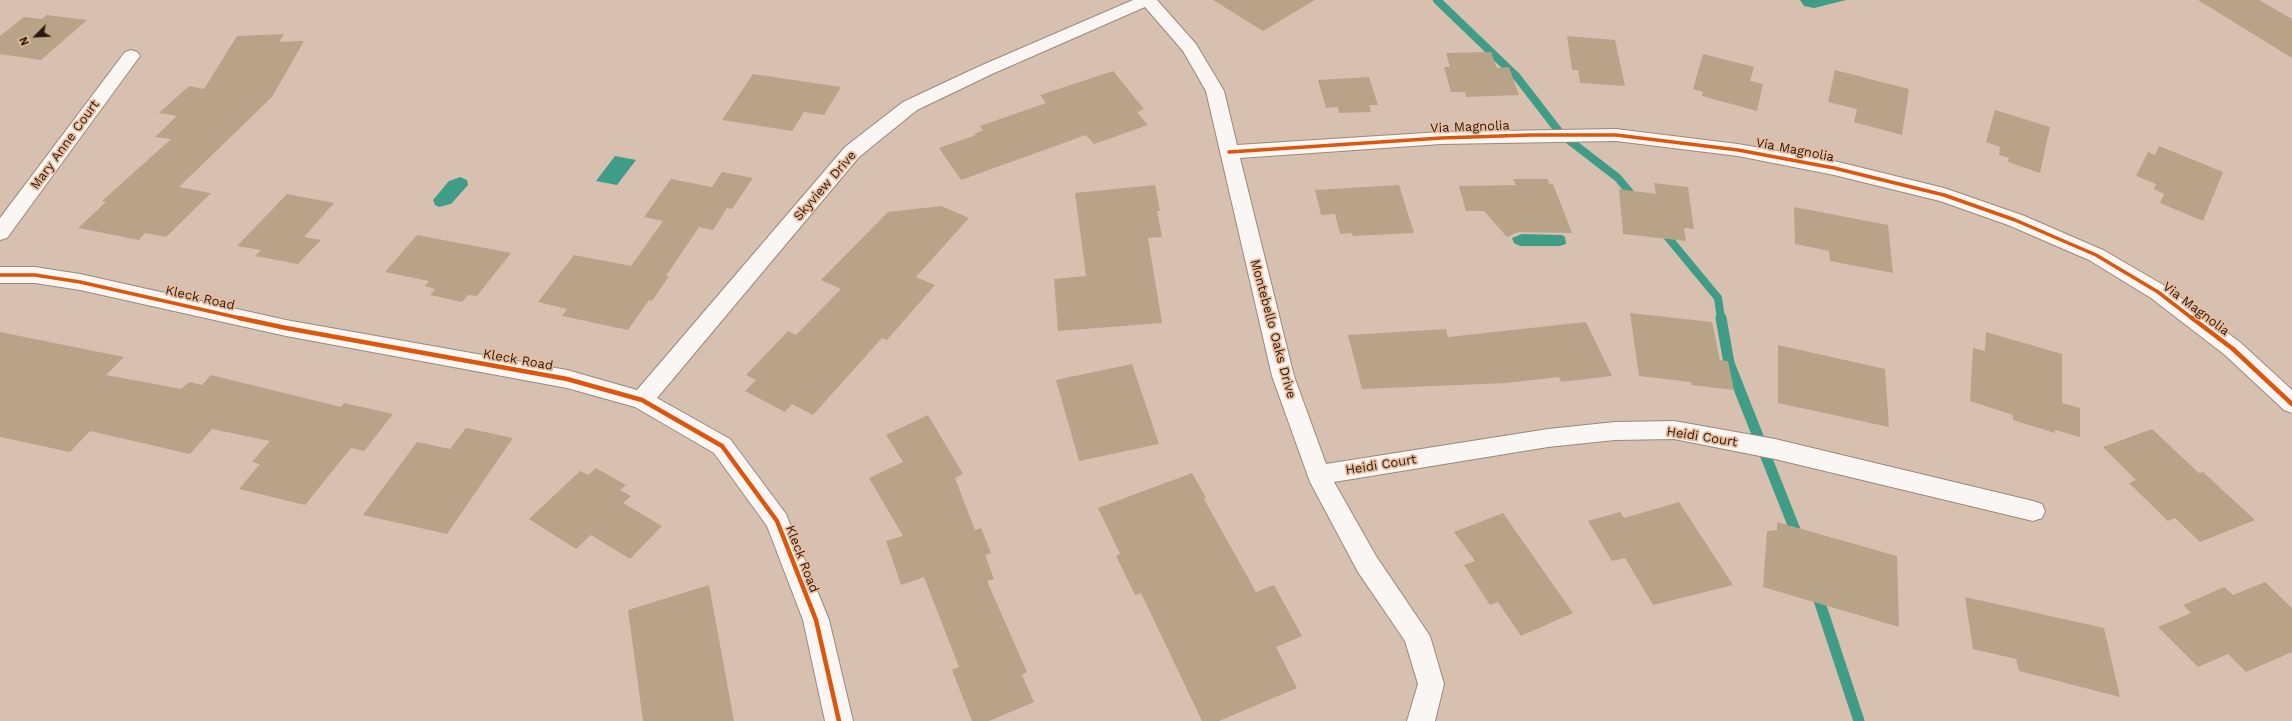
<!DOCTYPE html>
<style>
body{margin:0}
#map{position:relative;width:2292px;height:721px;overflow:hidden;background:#d7c0b0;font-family:"Work Sans",sans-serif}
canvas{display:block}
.north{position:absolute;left:16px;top:16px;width:40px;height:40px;-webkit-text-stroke:3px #e8bd9f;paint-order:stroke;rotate:246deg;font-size:11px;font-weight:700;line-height:16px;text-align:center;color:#28180d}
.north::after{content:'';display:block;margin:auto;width:14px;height:18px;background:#28180d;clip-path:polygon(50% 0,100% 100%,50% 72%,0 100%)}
</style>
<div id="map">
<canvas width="2292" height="721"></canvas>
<div class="north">N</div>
</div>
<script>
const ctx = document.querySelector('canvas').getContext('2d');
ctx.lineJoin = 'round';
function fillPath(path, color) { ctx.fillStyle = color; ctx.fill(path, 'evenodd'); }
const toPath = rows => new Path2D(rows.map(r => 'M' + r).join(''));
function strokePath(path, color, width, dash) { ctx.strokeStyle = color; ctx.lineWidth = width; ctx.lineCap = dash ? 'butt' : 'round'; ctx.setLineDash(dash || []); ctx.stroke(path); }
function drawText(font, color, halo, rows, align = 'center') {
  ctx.font = font + ' "Work Sans",sans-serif'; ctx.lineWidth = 3.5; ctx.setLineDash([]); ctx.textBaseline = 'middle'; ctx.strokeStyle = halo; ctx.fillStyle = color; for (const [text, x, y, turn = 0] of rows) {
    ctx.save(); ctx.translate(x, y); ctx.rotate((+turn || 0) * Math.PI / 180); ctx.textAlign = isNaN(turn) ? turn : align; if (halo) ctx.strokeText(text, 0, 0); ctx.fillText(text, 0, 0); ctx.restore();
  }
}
const water = toPath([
 [1800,0,1846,0,1814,8,1804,6],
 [615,156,636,160,617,185,596,181],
 [460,177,467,180,468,185,451,204,439,207,435,205,433,200,449,181],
 [1522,234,1562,235,1565,237,1566,244,1560,246,1520,246,1514,243,1512,238]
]);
const streamFar1 = toPath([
 [1437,0,1517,77,1561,134,1618,178,1636,200],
 [1661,229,1718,298,1721,319]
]);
const stream = toPath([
 [1721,318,1729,363,1799,540],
 [1816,591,1859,721]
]);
const building = toPath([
 [1213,0,1315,0,1263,31],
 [2198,0,2259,0,2292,19,2292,58],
 [47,15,87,20,41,60,0,54,0,36,24,17,42,19],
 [284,34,279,42,304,41,272,97,179,187,211,193,166,237,145,233,139,240,78,228,106,202,102,201,171,139,155,137,177,116,159,113,189,86,204,89,237,36],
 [1567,36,1615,40,1625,86,1580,83,1578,70,1572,70],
 [1491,52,1497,68,1509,67,1519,95,1466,97,1465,92,1451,92,1444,67,1450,67,1446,53],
 [1703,54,1754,67,1750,81,1763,84,1757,111,1702,96,1703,92,1693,89],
 [1835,70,1909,89,1902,135,1854,122,1857,109,1828,102],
 [1113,71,1144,109,1137,112,1148,125,1094,144,1086,135,961,180,939,148,976,135,974,134,983,130,980,126,1046,103,1040,95],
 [753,74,841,87,824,115,804,112,792,131,722,120],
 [1369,77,1378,105,1369,105,1371,112,1339,113,1338,107,1326,108,1318,80],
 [1995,110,2050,127,2040,173,2008,162,2009,158,1999,155,2000,147,1986,142],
 [2159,146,2223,172,2203,221,2160,203,2164,194,2154,189,2156,184,2136,176,2148,152,2155,155],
 [722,172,753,178,732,209,727,208,713,230,699,227,666,276,669,276,652,301,649,300,628,330,562,316,567,309,538,302,574,255,631,266,663,221,644,217,671,179,712,187],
 [1513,179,1548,179,1549,184,1553,184,1572,233,1518,232,1507,237,1484,211,1466,211,1459,186,1516,185],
 [1654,183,1688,187,1694,229,1684,228,1686,241,1623,234,1619,189,1656,194],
 [1155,185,1160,211,1157,211,1162,237,1148,238,1162,323,1058,331,1054,279,1086,276,1075,193],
 [1399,185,1414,233,1353,236,1352,233,1340,234,1335,214,1321,215,1315,190],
 [287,194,334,203,304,237,321,240,298,264,255,256,261,250,237,246],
 [941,206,969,218,916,277,935,285,887,340,882,338,813,415,792,404,785,412,745,391,756,380,746,375,788,331,796,335,841,289,821,280,888,212],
 [1794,207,1888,225,1893,273,1830,261,1829,251,1795,244],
 [417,235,511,253,477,296,468,295,462,302,430,295,435,289,425,286,429,281,385,272],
 [1630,313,1712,322,1720,360,1728,361,1734,390,1691,385,1691,382,1639,376],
 [1586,322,1612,376,1561,382,1559,377,1506,383,1362,389,1348,335,1446,329,1448,337],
 [0,332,124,357,106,375,181,389,189,382,202,385,211,375,341,407,344,403,393,414,364,451,351,448,305,505,239,489,260,464,252,462,270,441,212,429,190,454,90,431,70,452,0,437],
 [1986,332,2062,354,2062,403,2080,408,2080,437,2055,430,2055,433,2013,420,2013,415,1970,401,1973,348,1985,351],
 [1778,345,1885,369,1889,427,1778,403],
 [1132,364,1159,444,1079,461,1056,380],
 [928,415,963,474,955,478,975,530,981,528,991,553,985,555,994,579,987,581,1027,672,1022,675,1034,702,989,721,972,721,952,670,959,667,924,577,901,585,886,541,903,536,869,478,903,462,886,435],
 [466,428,513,438,447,534,363,515,417,442,450,449],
 [2152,429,2199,473,2203,472,2255,520,2200,542,2175,518,2168,521,2129,483,2136,480,2103,447],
 [596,468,626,485,620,490,631,496,623,503,662,526,630,559,591,535,576,549,529,519,580,471,588,475],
 [1192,473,1206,498,1204,499,1256,592,1274,585,1302,636,1276,647,1297,688,1219,721,1202,721,1141,593,1135,595,1116,556,1120,554,1098,508],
 [1679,502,1733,585,1653,605,1625,558,1612,561,1588,521,1620,512,1624,518],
 [1503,513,1573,613,1521,636,1498,602,1490,605,1464,565,1475,561,1454,532],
 [1777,522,1897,556,1899,627,1763,587,1767,531,1777,530],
 [2265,582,2292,608,2292,652,2246,672,2228,654,2198,667,2158,627,2191,613,2183,605,2224,587,2233,595],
 [709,585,734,721,643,721,628,610],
 [1965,597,2104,628,2120,697,2019,671,2016,659,1973,649]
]);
const minor = toPath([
 [1133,0,1157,0,1196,44,1224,91,1237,145,1441,132,1616,129,1738,144,1834,161,1944,188,2022,215,2103,250,2165,286,2241,343,2292,390,2292,413,2284,410,2225,355,2151,298,2089,260,2008,225,1940,201,1834,175,1738,156,1616,141,1441,144,1240,158,1294,376,1326,464,1548,429,1615,422,1674,421,1775,439,2033,501,2042,504,2045,511,2042,518,2033,521,1775,459,1674,439,1615,440,1548,447,1334,482,1376,556,1430,636,1444,684,1435,721,1407,721,1418,684,1405,641,1358,572,1310,482,1272,376,1206,91,1183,51,1145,7,992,74,917,110,859,157,657,398,730,439,786,514,829,620,853,721,825,721,803,620,767,526,714,453,635,407,567,388,286,336,80,290,35,283,0,283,0,267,35,267,80,274,286,320,567,370,637,390,845,147,903,102,980,66,1133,0],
 [131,50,137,52,140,56,137,60,7,238,0,240,0,218,125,52,131,50]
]);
const cyclewayFar1 = toPath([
 [1229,152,1441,138,1531,135,1616,135,1738,150,1834,168,1944,195,2015,220,2096,255,2158,292,2193,319],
 [0,275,35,275,80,282,244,319]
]);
const cycleway = toPath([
 [239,318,286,328,567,379,642,400,722,446,777,521,816,620,839,721],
 [2192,318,2233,349,2292,404]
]);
const streetNames = [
 ["Via Magnolia",1470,127,-2],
 ["Mary Anne Court",65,145,-54],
 ["Via Magnolia",1795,150,11],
 ["Skyview Drive",825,186,-49],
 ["Kleck Road",200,298,13],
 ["Via Magnolia",2196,309,37],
 ["Montebello Oaks Drive",1273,329,75],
 ["Kleck Road",518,360,10],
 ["Heidi Court",1702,437,9],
 ["Heidi Court",1381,465,-9],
 ["Kleck Road",802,559,69]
];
fillPath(water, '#409c87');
strokePath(streamFar1, '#409c87', 8);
strokePath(stream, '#409c87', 11);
fillPath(building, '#b9a388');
strokePath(minor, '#9a897c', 2);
fillPath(minor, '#f9f6f3');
strokePath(cyclewayFar1, '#de560c', 3.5);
strokePath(cycleway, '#de560c', 4.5);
drawText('13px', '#28180d', '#e8bd9f', streetNames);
</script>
